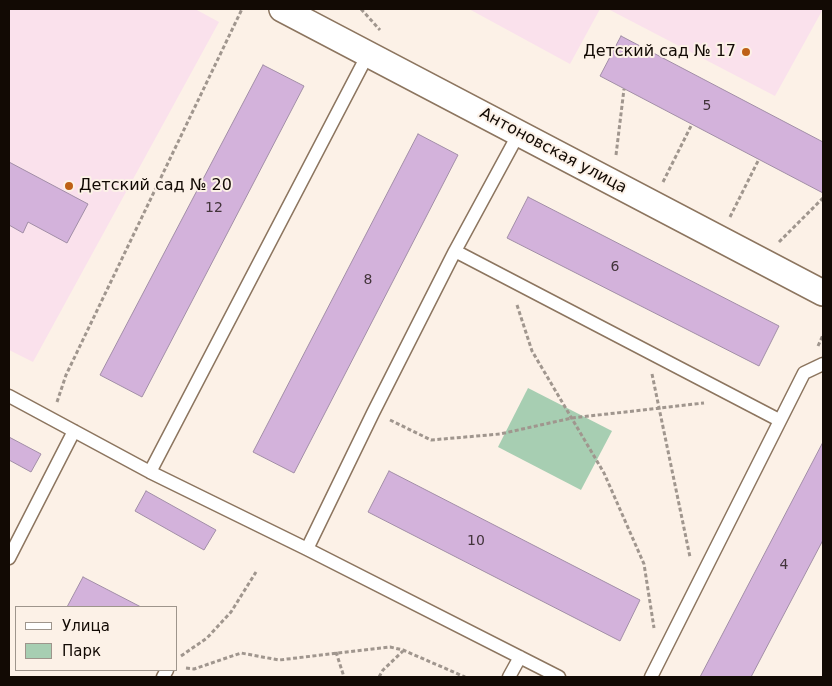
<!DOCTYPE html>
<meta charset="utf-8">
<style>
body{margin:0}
#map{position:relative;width:832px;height:686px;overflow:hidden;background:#fcf1e7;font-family:"DejaVu Sans",sans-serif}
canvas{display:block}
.frame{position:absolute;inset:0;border:10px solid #120a04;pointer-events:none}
.legend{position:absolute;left:15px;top:606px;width:162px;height:65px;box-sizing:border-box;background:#fcf1e7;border:1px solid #9e958c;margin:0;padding:6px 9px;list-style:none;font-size:15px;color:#120a04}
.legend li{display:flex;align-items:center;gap:10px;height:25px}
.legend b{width:25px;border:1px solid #9e958c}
</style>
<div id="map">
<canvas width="832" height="686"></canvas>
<div class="frame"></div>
<ul class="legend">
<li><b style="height:6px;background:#fff"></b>Улица</li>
<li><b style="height:14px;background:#a7ceb2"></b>Парк</li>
</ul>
</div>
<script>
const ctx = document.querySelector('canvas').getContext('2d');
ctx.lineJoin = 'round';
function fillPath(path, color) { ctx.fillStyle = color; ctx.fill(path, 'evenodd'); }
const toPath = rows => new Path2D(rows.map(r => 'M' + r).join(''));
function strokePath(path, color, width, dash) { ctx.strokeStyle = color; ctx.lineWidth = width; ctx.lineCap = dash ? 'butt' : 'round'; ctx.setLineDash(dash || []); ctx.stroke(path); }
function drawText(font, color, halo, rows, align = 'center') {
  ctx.font = font + ' "DejaVu Sans",sans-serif'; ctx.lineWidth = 4; ctx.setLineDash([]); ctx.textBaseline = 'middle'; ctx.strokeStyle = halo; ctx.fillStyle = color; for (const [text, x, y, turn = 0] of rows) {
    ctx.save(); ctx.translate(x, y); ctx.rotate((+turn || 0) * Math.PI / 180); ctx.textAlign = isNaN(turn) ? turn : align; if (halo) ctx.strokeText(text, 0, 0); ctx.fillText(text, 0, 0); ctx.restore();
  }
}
const education = toPath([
 [9,9,195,9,219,22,33,362,9,350],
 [469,9,600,9,570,64],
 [608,9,823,9,775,96]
]);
const green = toPath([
 [528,388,612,431,581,490,498,447]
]);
const building = toPath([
 [621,36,823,142,823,193,600,76,621,36],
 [263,65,304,86,142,397,100,375,263,65],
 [418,134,458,155,294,473,253,452,418,134],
 [9,162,88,204,67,243,28,222,23,233,9,225,9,162],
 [528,197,779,326,759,366,507,238,528,197],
 [9,437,41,454,31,472,9,460,9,437],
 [823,442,823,540,751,677,700,677,823,442],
 [389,471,640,600,620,641,368,512,389,471],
 [146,491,216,530,204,550,135,511,146,491],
 [83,577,141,607,67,607,83,577]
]);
const path = toPath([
 [361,9,380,30],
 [616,155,624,89],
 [663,182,692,124],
 [730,217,759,159],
 [779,242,823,198],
 [517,305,532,351,604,473,644,564,654,628],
 [818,346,823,335],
 [652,374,690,557],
 [57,402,66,375,242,9],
 [390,420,431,440,500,434,572,418,704,403],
 [336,652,344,677],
 [181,656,207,638,231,612,256,572],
 [186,668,194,669,241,653,279,660,390,647,403,650,465,677],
 [379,677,383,670,403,651]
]);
const service = toPath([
 [455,251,779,420],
 [9,396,150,472,307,549,559,677],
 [150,472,368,54],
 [307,549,373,413,455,251,519,133],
 [9,558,74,431],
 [163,677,167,670],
 [509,677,520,657],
 [651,677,804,373,823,364]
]);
const minor = toPath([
 [282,9,823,293]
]);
const markers = [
 [746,52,5,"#be6015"],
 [69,186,5,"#be6015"]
];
const numberNames = [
 ["5",707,106],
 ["12",214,208],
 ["6",615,267],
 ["8",368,280],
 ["10",476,541],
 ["4",784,565]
];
const poiNames = [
 ["Детский сад № 17",736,52],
 ["Детский сад № 20",79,186,"left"]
];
const streetNames = [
 ["Антоновская улица",553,151,28]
];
fillPath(education, '#fae1ec');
fillPath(green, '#a7ceb2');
fillPath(building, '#d3b2db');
strokePath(building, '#a28ea7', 1);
strokePath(service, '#8c755f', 15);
strokePath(minor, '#8c755f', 28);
strokePath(path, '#a0968e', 3, [4, 2.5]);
strokePath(service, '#fff', 12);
strokePath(minor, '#fff', 25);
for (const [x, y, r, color] of markers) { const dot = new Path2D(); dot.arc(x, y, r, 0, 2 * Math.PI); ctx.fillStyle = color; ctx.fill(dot); strokePath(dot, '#fcf1e7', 2); }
drawText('14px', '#42343a', null, numberNames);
drawText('16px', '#120a04', '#fcf1e7', poiNames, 'right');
drawText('16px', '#120a04', '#fcf1e7', streetNames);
</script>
